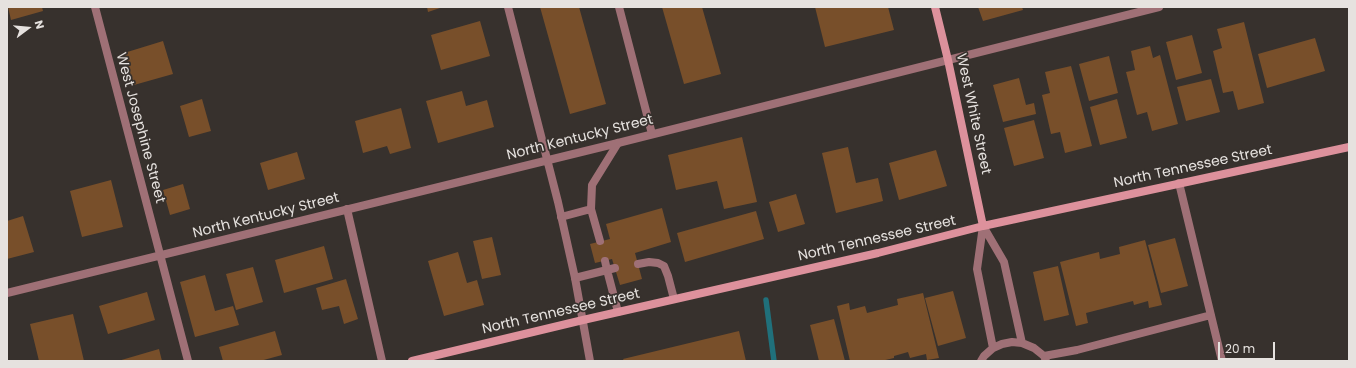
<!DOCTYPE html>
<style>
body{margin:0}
#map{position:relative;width:1356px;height:368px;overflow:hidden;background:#37312d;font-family:Poppins,sans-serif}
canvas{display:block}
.frame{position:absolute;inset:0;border:8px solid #e6e2df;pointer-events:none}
.north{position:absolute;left:8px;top:8px;width:40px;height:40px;-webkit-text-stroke:3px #37312d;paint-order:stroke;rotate:74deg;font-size:11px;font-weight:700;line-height:16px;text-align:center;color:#e6e2df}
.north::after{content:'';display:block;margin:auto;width:14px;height:18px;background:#e6e2df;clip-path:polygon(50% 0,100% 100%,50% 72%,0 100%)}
.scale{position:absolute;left:1218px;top:342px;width:57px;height:18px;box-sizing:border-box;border:2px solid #e6e2df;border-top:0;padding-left:5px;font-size:12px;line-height:14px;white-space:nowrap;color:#e6e2df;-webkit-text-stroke:3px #37312d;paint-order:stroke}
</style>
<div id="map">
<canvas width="1356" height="368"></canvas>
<div class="frame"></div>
<div class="north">N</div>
<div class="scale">20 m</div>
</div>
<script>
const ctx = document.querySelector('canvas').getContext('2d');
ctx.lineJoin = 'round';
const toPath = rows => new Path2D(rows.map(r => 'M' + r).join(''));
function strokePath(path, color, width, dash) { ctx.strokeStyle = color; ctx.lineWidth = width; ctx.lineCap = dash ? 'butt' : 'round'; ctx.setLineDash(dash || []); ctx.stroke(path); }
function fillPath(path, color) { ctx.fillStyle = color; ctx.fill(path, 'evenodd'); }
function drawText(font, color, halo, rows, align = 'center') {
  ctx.font = font + ' Poppins,sans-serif'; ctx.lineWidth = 3.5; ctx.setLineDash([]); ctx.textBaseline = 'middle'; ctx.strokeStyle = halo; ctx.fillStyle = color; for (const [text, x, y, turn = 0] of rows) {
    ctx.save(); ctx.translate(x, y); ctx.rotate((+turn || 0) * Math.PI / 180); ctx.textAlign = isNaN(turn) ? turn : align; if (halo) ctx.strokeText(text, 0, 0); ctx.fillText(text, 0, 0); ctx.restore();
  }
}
const stream = toPath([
 [766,300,774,361]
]);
const building = toPath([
 [8,7,42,7,43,11,11,20],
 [427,7,443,7,428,12],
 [540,7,579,7,606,104,570,114],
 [662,7,702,7,721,74,684,84],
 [815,7,888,7,894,30,825,47],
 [978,7,1022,7,1023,10,983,21],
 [480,21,490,56,441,70,431,35],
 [1244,22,1264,103,1238,110,1233,91,1223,93,1213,51,1222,48,1217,29],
 [1192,35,1202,73,1176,80,1166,42],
 [1315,38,1325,71,1267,88,1258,54],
 [163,41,173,74,134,85,124,53],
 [1150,46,1153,58,1160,55,1178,124,1152,131,1147,112,1137,115,1126,72,1135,70,1131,51],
 [1109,56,1118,93,1089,101,1079,64],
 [1071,66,1092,146,1065,153,1060,132,1051,134,1042,95,1050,93,1045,72],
 [1019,78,1026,105,1034,103,1036,114,1003,122,993,85],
 [1211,79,1220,112,1186,121,1177,87],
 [462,91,466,106,487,100,494,127,438,143,426,101],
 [202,99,211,131,189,137,180,106],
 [1117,99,1127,138,1100,145,1090,107],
 [401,108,411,148,390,154,387,146,363,153,355,121],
 [1034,120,1044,158,1014,166,1004,128],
 [742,137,757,202,724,209,717,181,676,190,668,155],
 [848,147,856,183,878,178,883,201,836,213,822,153],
 [936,150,947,186,899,200,889,163],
 [297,152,305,179,268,190,260,163],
 [111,180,123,227,82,237,70,191],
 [183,184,190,209,170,215,163,190],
 [796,194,805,224,778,232,769,202],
 [662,208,671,242,635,253,642,279,620,285,612,259,595,263,590,244,610,239,606,224],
 [756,211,764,239,685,262,677,233],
 [23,216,34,252,7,259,7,221],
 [492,237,501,275,482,279,473,241],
 [1175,238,1188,286,1161,293,1148,245],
 [1145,240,1162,305,1149,308,1148,301,1134,305,1133,301,1086,313,1088,323,1076,326,1060,262,1099,252,1100,259,1120,254,1119,247],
 [324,246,333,279,284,293,275,260],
 [458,252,467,283,477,280,484,305,444,316,428,261],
 [1058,266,1069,315,1044,321,1033,272],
 [253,267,263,302,236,310,226,274],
 [205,275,215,311,233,306,239,325,195,337,180,282],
 [346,279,358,319,344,324,339,306,322,310,316,288],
 [953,291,966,338,938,346,925,298],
 [147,292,155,320,108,334,99,306],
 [923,293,939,358,927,360,926,354,910,358,908,352,894,356,894,358,881,361,850,361,837,306,849,303,850,310,865,306,867,313,898,305,897,299],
 [73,314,84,361,39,361,30,324],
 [834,319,845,361,819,361,810,325],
 [275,331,282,355,260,361,223,361,219,347],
 [739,331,746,361,624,361,623,359],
 [159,349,162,361,118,361]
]);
const lane = toPath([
 [619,7,652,134],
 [347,209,382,361],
 [561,217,591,209],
 [600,241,591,209,592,185,618,143],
 [605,261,607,270,615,268],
 [638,264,649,262,658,263,664,266,668,276,674,299],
 [575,278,607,270,618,312]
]);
const street = toPath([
 [95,7,188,361],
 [508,7,558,202,575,278,590,361],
 [1179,183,1222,361],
 [983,226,1004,262,1022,343],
 [983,226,977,269,993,348],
 [7,293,618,143,1159,7],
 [1044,356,1077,350,1211,315],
 [981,361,984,356,993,348,1002,344,1012,342,1022,343,1034,348,1044,356,1046,361]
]);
const secondary = toPath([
 [935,7,948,60,983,226],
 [412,361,583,320,878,253,983,226,1349,147]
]);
const streetNames = [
 ["West White Street",973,114,78],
 ["West Josephine Street",140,128,75],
 ["North Kentucky Street",580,138,-14],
 ["North Tennessee Street",1193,167,-12],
 ["North Kentucky Street",266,216,-14],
 ["North Tennessee Street",877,239,-13],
 ["North Tennessee Street",561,312,-13]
];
strokePath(stream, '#20707b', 5.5);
fillPath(building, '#784f2a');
strokePath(lane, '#9f7076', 8);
strokePath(street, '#9f7076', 8);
strokePath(secondary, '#dd919c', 8);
drawText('14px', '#e6e2df', '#37312d', streetNames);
</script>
